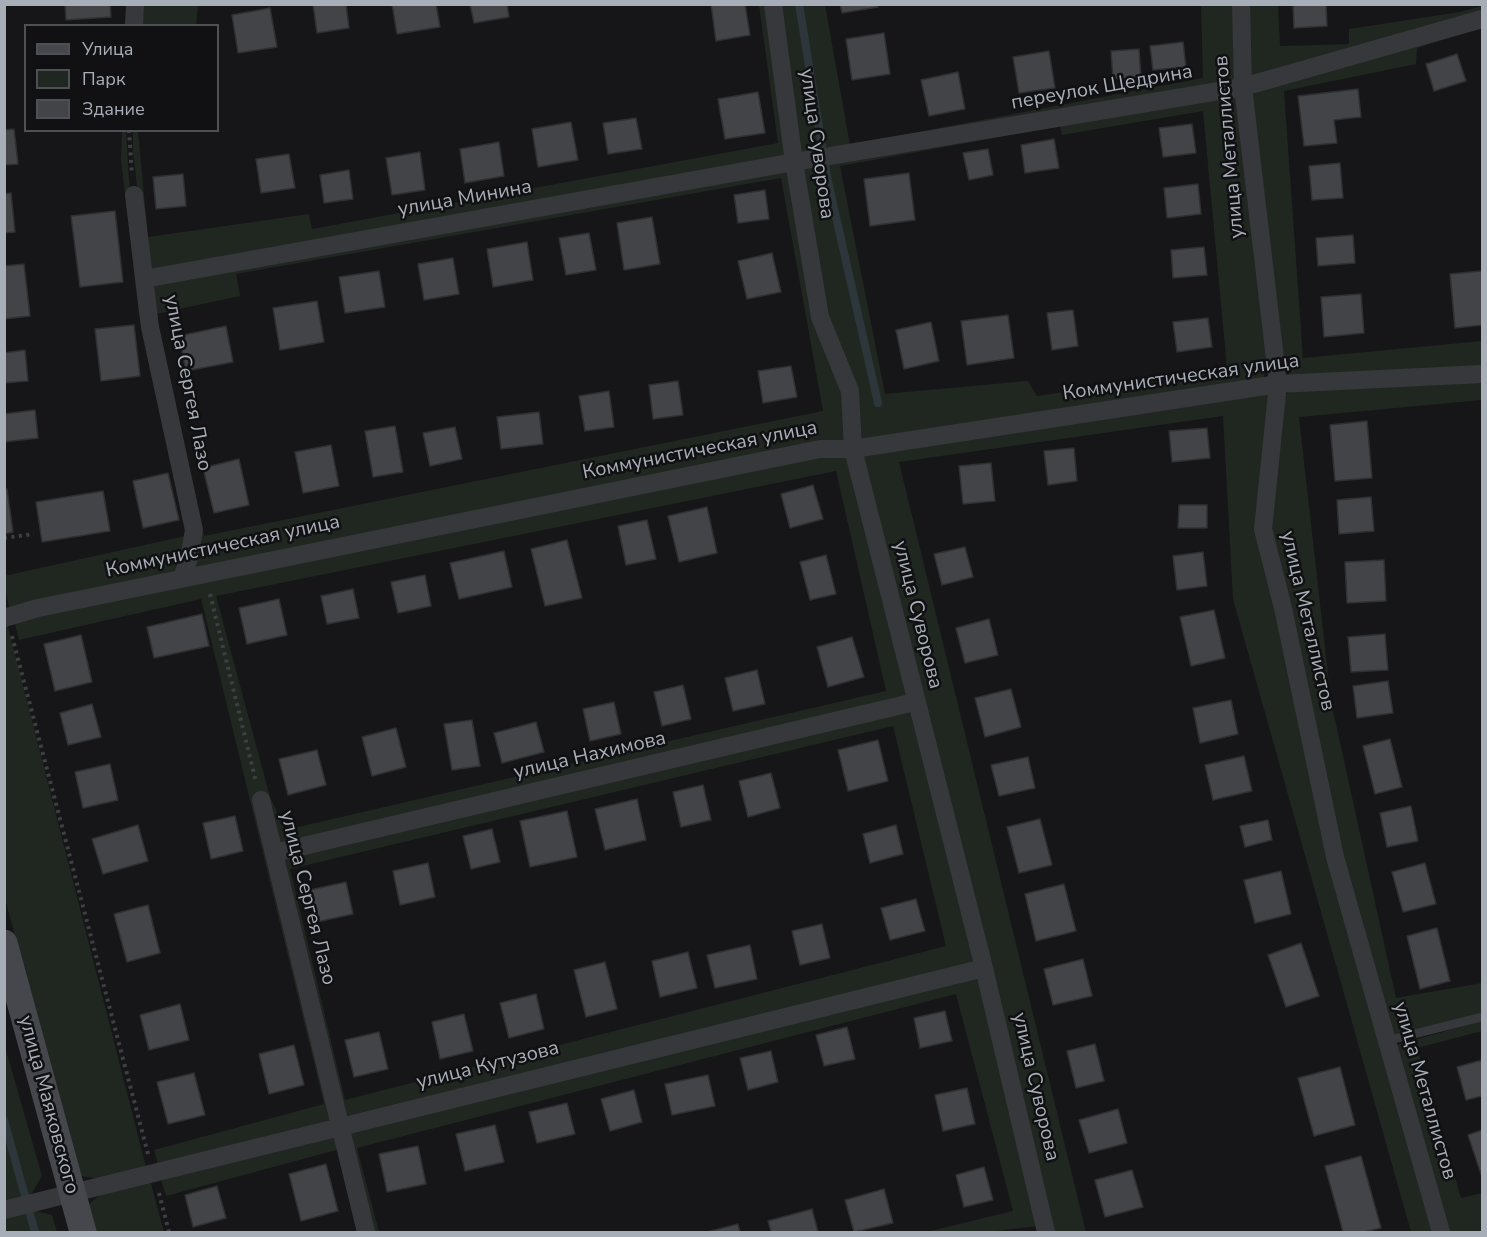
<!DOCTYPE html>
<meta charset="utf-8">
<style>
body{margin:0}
#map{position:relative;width:1487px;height:1237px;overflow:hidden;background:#161618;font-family:"Nunito Sans",sans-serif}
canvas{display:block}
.frame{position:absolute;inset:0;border:6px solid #a8aeb7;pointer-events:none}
.legend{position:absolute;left:24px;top:24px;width:195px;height:108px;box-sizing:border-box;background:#111113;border:2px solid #4d5055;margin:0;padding:8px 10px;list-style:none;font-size:18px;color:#a8aeb7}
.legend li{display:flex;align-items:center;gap:12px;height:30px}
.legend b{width:30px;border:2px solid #4d5055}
</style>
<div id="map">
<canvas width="1487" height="1237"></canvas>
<div class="frame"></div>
<ul class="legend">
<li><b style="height:8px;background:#45474c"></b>Улица</li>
<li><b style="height:16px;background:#202720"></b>Парк</li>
<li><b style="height:16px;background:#424448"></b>Здание</li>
</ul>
</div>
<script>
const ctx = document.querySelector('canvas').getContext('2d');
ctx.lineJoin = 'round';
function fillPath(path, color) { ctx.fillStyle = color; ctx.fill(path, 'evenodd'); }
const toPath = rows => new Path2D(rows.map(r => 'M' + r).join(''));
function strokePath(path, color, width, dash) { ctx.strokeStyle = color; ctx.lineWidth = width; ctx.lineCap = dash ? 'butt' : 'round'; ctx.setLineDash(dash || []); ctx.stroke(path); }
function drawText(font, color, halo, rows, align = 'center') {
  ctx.font = font + ' "Nunito Sans",sans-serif'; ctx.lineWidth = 5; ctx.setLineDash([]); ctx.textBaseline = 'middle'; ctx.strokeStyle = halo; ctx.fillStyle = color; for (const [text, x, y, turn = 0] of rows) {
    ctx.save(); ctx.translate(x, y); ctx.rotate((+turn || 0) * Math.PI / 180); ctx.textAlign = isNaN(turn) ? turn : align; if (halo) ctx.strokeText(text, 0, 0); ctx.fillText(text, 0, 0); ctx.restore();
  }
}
const green = toPath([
 [768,4,789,157,147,274,133,151,133,131,138,131,148,237,309,214,312,229,778,143,759,5],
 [138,5,198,5,196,25,137,26],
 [780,5,825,5,850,145,1203,78,1201,5,1235,5,1237,84,801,155],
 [1248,5,1278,5,1280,46,1349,44,1349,29,1460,12,1482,6,1482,15,1249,82],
 [1482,27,1417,48,1416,64,1284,91,1303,358,1482,341,1482,367,1293,377,1281,366,1249,89],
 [1238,91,1269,366,1263,378,859,445,859,390,826,318,803,171,807,166],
 [1203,111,1227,368,1037,396,1028,381,885,394,840,166,1060,126,1062,135],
 [122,131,126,131,131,213,190,535,174,575,10,610,5,589,4,576,190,535,139,315,121,159],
 [790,169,845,393,846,443,194,569,150,282],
 [781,178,823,411,204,536,156,314,240,296,236,274],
 [1482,380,1482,400,1299,417,1331,701,1396,998,1482,983,1482,1013,1392,1035,1341,856,1269,527,1281,396,1296,390],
 [1265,392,1270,398,1256,529,1434,1232,1411,1232,1233,599,1223,416,899,462,1086,1232,1054,1232,862,454],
 [848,456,908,700,278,848,331,1120,158,1164,154,1150,324,1104,201,599,19,640,14,621,821,457],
 [836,471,886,691,285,830,270,797,216,596],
 [7,623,146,1167,100,1179,80,1176,5,899,4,624],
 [909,708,975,965,342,1117,280,856],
 [893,726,946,946,345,1100,290,869],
 [978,975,1039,1226,987,1232,926,1232,1013,1211,956,994,357,1148,379,1232,371,1232,345,1130],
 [1482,1021,1482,1031,1417,1048,1461,1198,1482,1193,1482,1232,1450,1232,1396,1045],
 [4,1043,42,1176,30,1196,4,1202],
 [335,1132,340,1149,166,1196,160,1176],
 [150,1180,164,1232,96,1232,89,1204,101,1194],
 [33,1210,52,1215,57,1232,5,1232,4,1217]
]);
const stream = toPath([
 [799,4,827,177,878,403],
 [4,1120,35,1232]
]);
const building = toPath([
 [65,4,110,4,111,17,66,20,65,4],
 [313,4,346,4,349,28,317,33,313,4],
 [392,4,436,4,440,27,397,34,392,4],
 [470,4,507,4,509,17,474,23,470,4],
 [711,4,745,4,750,35,716,41,711,4],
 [840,4,877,4,878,7,842,13,840,4],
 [1293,4,1326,4,1327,26,1294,28,1293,4],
 [270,8,277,47,238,53,232,15,270,8],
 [884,33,890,74,852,80,846,39,884,33],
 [1183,42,1186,67,1153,70,1150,46,1183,42],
 [1139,49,1141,78,1113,79,1111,51,1139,49],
 [1049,51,1055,88,1019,93,1013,57,1049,51],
 [1457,54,1466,81,1434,91,1426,64,1457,54],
 [958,72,965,109,929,116,921,80,958,72],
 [1358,89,1361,117,1334,120,1337,143,1304,146,1298,96,1358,89],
 [758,92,765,133,725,139,718,99,758,92],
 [636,118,642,149,608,154,603,123,636,118],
 [571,122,578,160,538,167,532,129,571,122],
 [1192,124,1196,153,1163,157,1159,128,1192,124],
 [14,129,18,164,4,165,4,130,14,129],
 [1054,139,1059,168,1025,173,1021,145,1054,139],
 [499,142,504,176,465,183,460,149,499,142],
 [988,149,993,175,969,180,963,153,988,149],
 [420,152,425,190,392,195,386,158,420,152],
 [289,154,295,188,261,193,256,159,289,154],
 [1340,163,1343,198,1312,200,1309,166,1340,163],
 [349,170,353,199,324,203,320,175,349,170],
 [909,173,915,220,870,226,864,179,909,173],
 [183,174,186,206,156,209,153,177,183,174],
 [1198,184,1201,214,1167,218,1164,188,1198,184],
 [765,190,769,219,738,223,734,195,765,190],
 [11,193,15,232,4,233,4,194,11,193],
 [115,211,123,282,80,287,71,216,115,211],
 [652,217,660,264,624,270,617,223,652,217],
 [589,233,596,270,566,275,559,238,589,233],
 [1353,235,1355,263,1318,266,1316,238,1353,235],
 [527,242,533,280,493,287,487,249,527,242],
 [1204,247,1207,275,1173,278,1171,250,1204,247],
 [772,253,781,292,747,299,738,261,772,253],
 [453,258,459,294,424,300,418,264,453,258],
 [24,264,30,316,4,319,4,266,24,264],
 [379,271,385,307,345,313,339,277,379,271],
 [1482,271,1482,325,1455,328,1450,274,1482,271],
 [1361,294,1364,333,1324,337,1321,297,1361,294],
 [317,301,324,342,280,350,273,308,317,301],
 [1073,310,1078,346,1052,350,1047,313,1073,310],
 [1008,315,1014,358,967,365,961,321,1008,315],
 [1208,318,1212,347,1177,352,1173,322,1208,318],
 [931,322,939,361,904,369,896,330,931,322],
 [134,325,140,376,101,381,95,329,134,325],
 [226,326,233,362,186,371,179,336,226,326],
 [25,350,28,381,4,383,4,353,25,350],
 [791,366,797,397,763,403,758,371,791,366],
 [678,381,683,415,653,419,649,385,678,381],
 [609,391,614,427,585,431,579,396,609,391],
 [35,410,38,438,4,442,4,414,35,410],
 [539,412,543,444,501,449,497,417,539,412],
 [1367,421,1372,478,1335,481,1330,425,1367,421],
 [395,426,403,472,373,477,365,431,395,426],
 [455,427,462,459,430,466,423,433,455,427],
 [1207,428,1210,458,1172,462,1169,431,1207,428],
 [331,445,339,486,303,493,295,452,331,445],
 [1074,448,1077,481,1048,485,1044,451,1074,448],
 [239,459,249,505,214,513,203,468,239,459],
 [991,463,995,501,963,504,959,466,991,463],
 [168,473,179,520,143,528,133,481,168,473],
 [813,485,823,519,790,528,781,494,813,485],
 [4,489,7,489,13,532,4,534,4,489],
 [103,491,110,531,42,542,36,502,103,491],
 [1371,497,1374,531,1339,534,1337,500,1371,497],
 [1179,505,1207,505,1207,528,1178,528,1179,505],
 [707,507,717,553,679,562,668,516,707,507],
 [647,520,656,559,626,565,618,526,647,520],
 [567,540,582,598,545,606,531,549,567,540],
 [965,547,973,577,942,585,934,554,965,547],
 [504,551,512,587,459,599,450,563,504,551],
 [1203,552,1207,586,1177,590,1173,556,1203,552],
 [826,555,836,594,810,600,800,562,826,555],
 [1384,560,1386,601,1347,603,1345,562,1384,560],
 [425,575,431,606,398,613,391,582,425,575],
 [353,589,359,618,327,624,321,596,353,589],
 [279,599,287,635,247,644,239,608,279,599],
 [1214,610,1225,658,1191,666,1180,617,1214,610],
 [202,614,209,646,154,658,147,627,202,614],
 [989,619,998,655,965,663,956,628,989,619],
 [1385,634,1388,670,1351,672,1348,637,1385,634],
 [81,635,92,682,55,691,44,644,81,635],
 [852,637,864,677,828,687,817,647,852,637],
 [757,670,765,704,733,711,725,678,757,670],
 [1388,681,1393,713,1357,718,1353,686,1388,681],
 [683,685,691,719,662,726,654,692,683,685],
 [1011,689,1021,727,985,737,975,698,1011,689],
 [1231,700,1238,734,1200,743,1193,708,1231,700],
 [614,702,621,734,590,741,583,709,614,702],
 [92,704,101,737,68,745,60,713,92,704],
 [472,720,480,766,452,770,444,724,472,720],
 [536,722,544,752,502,763,494,733,536,722],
 [396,728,406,767,372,776,362,737,396,728],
 [1390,739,1402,787,1375,794,1363,746,1390,739],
 [878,740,888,781,848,791,838,750,878,740],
 [317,750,326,785,288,795,279,759,317,750],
 [1244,756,1252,791,1213,800,1205,765,1244,756],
 [1028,757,1035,788,999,796,991,765,1028,757],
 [110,764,118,800,83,808,75,772,110,764],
 [771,773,780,808,748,817,739,781,771,773],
 [703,785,711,820,681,827,673,792,703,785],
 [637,799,646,840,605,850,595,809,637,799],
 [1411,806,1418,841,1387,847,1380,813,1411,806],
 [567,811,577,857,530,867,520,821,567,811],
 [235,816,243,851,211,859,203,823,235,816],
 [1040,819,1052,865,1019,873,1007,827,1040,819],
 [1268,820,1272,840,1245,847,1240,826,1268,820],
 [138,825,148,861,103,874,92,839,138,825],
 [896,825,903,854,870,863,863,834,896,825],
 [492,829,500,862,471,869,463,836,492,829],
 [428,863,435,897,400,905,393,871,428,863],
 [1425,863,1436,904,1403,912,1392,872,1425,863],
 [1281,871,1291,914,1255,923,1244,880,1281,871],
 [346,882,353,914,317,922,310,890,346,882],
 [1064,884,1076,931,1036,941,1025,894,1064,884],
 [916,899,925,931,890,940,881,908,916,899],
 [148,905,160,953,127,962,114,914,148,905],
 [822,924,830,958,800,965,792,931,822,924],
 [1437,928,1450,981,1420,989,1407,936,1437,928],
 [1301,943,1319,996,1286,1007,1268,955,1301,943],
 [750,945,757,979,715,988,707,955,750,945],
 [688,952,697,988,660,997,652,961,688,952],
 [1083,959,1092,996,1053,1005,1044,969,1083,959],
 [605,962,617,1009,586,1017,574,970,605,962],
 [536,994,544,1029,509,1038,500,1003,536,994],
 [180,1004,189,1040,149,1050,140,1015,180,1004],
 [945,1011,952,1041,920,1048,914,1018,945,1011],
 [464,1014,473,1051,440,1059,432,1022,464,1014],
 [847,1027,855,1059,824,1066,816,1035,847,1027],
 [379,1032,388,1069,354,1077,345,1040,379,1032],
 [1095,1044,1104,1081,1076,1088,1067,1051,1095,1044],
 [294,1045,304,1085,269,1094,259,1054,294,1045],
 [771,1051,778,1082,748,1090,740,1058,771,1051],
 [1482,1060,1482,1096,1466,1100,1457,1067,1482,1060],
 [1340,1067,1355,1125,1314,1136,1298,1078,1340,1067],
 [194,1073,205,1115,168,1124,157,1082,194,1073],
 [708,1075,715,1106,672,1115,665,1084,708,1075],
 [967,1088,975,1124,943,1131,935,1095,967,1088],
 [634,1090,642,1122,610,1131,601,1099,634,1090],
 [567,1103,575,1134,537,1143,529,1112,567,1103],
 [1118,1109,1127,1143,1089,1153,1079,1120,1118,1109],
 [495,1125,504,1162,465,1171,456,1134,495,1125],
 [1482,1130,1482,1177,1468,1135,1482,1130],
 [418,1146,426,1184,387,1192,379,1154,418,1146],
 [1361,1156,1381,1228,1364,1232,1343,1232,1325,1166,1361,1156],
 [326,1164,338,1211,301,1221,289,1174,326,1164],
 [984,1167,993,1200,964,1207,956,1175,984,1167],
 [1132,1170,1143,1207,1105,1217,1095,1180,1132,1170],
 [217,1186,226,1218,193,1227,185,1195,217,1186],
 [884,1189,893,1223,854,1232,845,1200,884,1189],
 [812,1209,818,1232,771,1232,768,1221,812,1209],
 [738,1224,740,1232,707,1232,738,1224]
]);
const path = toPath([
 [129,130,132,175],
 [4,538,34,534],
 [210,594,256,782],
 [12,636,148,1154],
 [159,1193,169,1232]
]);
const lane = toPath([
 [1386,1041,1482,1017]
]);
const street = toPath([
 [773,4,794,162,820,317,850,391,853,449,984,968,1046,1232],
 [1241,4,1243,87,1278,384,1263,529,1283,608,1335,857,1441,1232],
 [134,26,135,4],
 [134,195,150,327,194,530,189,558,182,578],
 [144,279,794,162,1243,87,1482,19],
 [4,618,38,608,820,449,853,449,1278,384,1482,374],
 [261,800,366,1232],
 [274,853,915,702],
 [4,1210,984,968]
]);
const secondary = toPath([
 [4,943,83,1232]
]);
const streetNames = [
 ["переулок Щедрина",1102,88,-10],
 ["улица Суворова",816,144,82],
 ["улица Металлистов",1230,147,-95],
 ["улица Минина",465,199,-10],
 ["Коммунистическая улица",1181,378,-8],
 ["улица Сергея Лазо",187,383,79],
 ["Коммунистическая улица",700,451,-11],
 ["Коммунистическая улица",223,547,-12],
 ["улица Суворова",917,615,76],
 ["улица Металлистов",1307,621,77],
 ["улица Нахимова",590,756,-13],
 ["улица Сергея Лазо",307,898,76],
 ["улица Кутузова",488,1066,-14],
 ["улица Суворова",1035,1087,77],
 ["улица Металлистов",1424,1091,74],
 ["улица Маяковского",48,1105,75]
];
fillPath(green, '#202720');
strokePath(stream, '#2c363b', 8);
fillPath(building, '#424448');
strokePath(building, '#303033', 1.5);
strokePath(path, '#3d3f43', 4, [3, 4.5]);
strokePath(lane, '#37383c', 9);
strokePath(street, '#37383c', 18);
strokePath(secondary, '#45474c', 27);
drawText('20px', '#a8aeb7', '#111113', streetNames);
</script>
